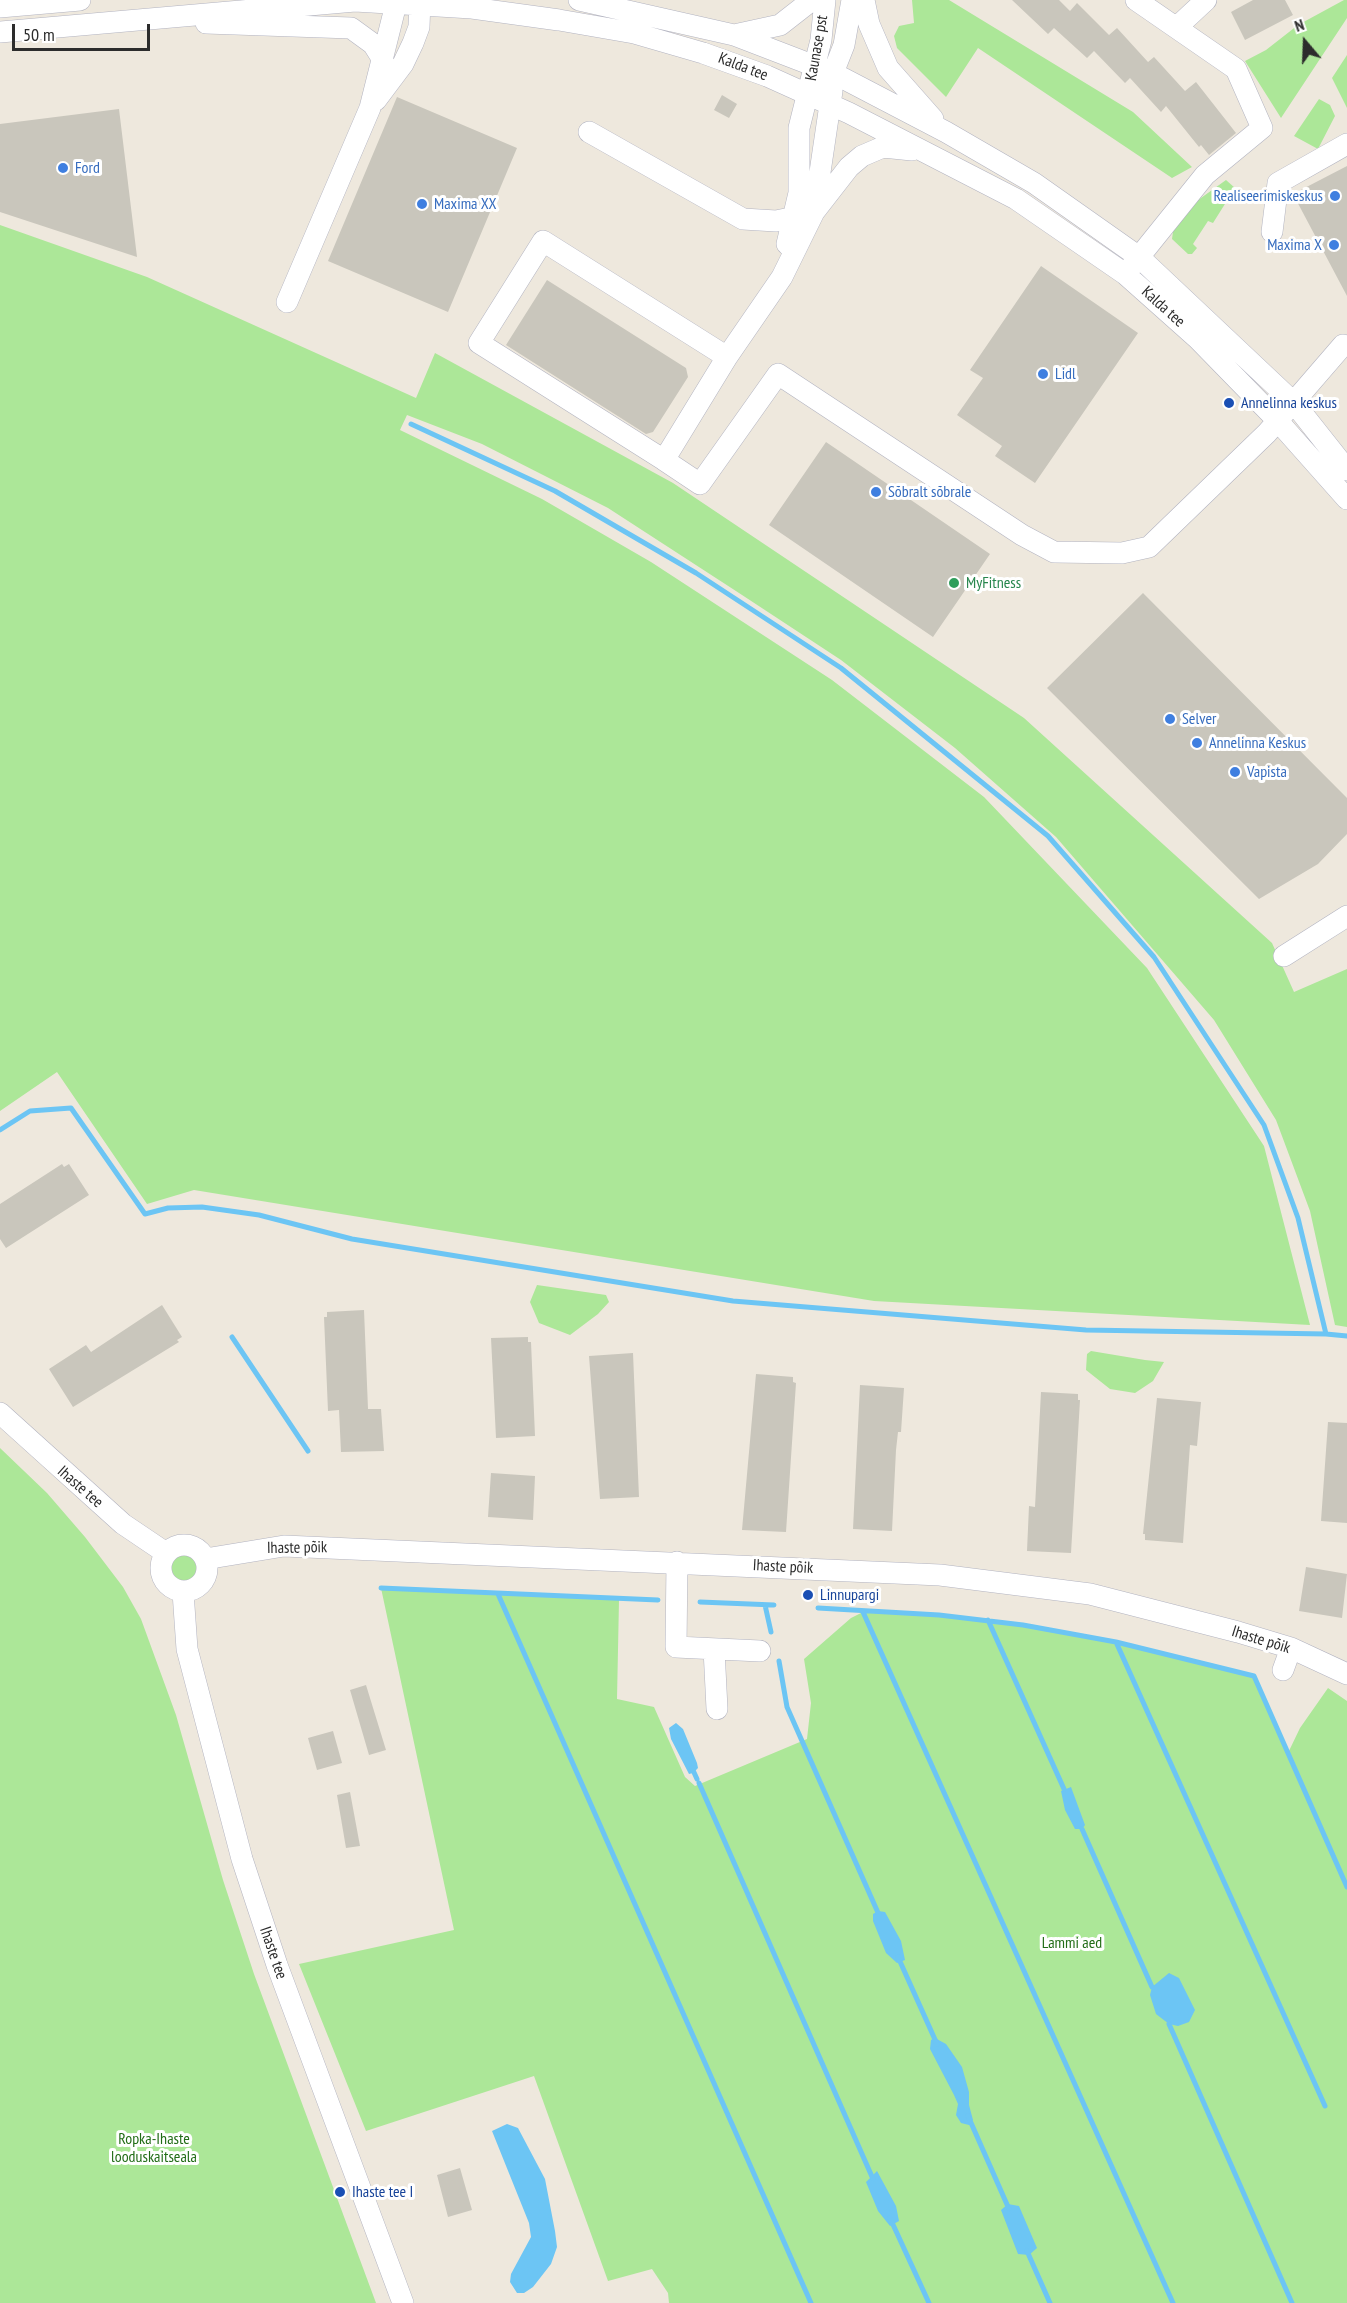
<!DOCTYPE html>
<meta charset="utf-8">
<style>
body{margin:0}
#map{position:relative;width:1347px;height:2303px;overflow:hidden;background:#eee8dd;font-family:"PT Sans Narrow",sans-serif}
canvas{display:block}
.north{position:absolute;left:1275px;top:12px;width:60px;height:60px;-webkit-text-stroke:4px #fff;paint-order:stroke;rotate:341deg;font-size:16px;font-weight:700;line-height:24px;text-align:center;color:#2c2c2c}
.north::after{content:'';display:block;margin:auto;width:21px;height:27px;background:#2c2c2c;clip-path:polygon(50% 0,100% 100%,50% 72%,0 100%)}
.scale{position:absolute;left:12px;top:24px;width:138px;height:27px;box-sizing:border-box;border:3px solid #2c2c2c;border-top:0;padding-left:8px;font-size:18px;line-height:21px;white-space:nowrap;color:#2c2c2c;-webkit-text-stroke:4px #fff;paint-order:stroke}
</style>
<div id="map">
<canvas width="1347" height="2303"></canvas>
<div class="north">N</div>
<div class="scale">50 m</div>
</div>
<script>
const ctx = document.querySelector('canvas').getContext('2d');
ctx.lineJoin = 'round';
function fillPath(path, color) { ctx.fillStyle = color; ctx.fill(path, 'evenodd'); }
const toPath = rows => new Path2D(rows.map(r => 'M' + r).join(''));
function strokePath(path, color, width, dash) { ctx.strokeStyle = color; ctx.lineWidth = width; ctx.lineCap = dash ? 'butt' : 'round'; ctx.setLineDash(dash || []); ctx.stroke(path); }
function drawText(font, color, halo, rows, align = 'center') {
  ctx.font = font + ' "PT Sans Narrow",sans-serif'; ctx.lineWidth = 6; ctx.setLineDash([]); ctx.textBaseline = 'middle'; ctx.strokeStyle = halo; ctx.fillStyle = color; for (const [text, x, y, turn = 0] of rows) {
    ctx.save(); ctx.translate(x, y); ctx.rotate((+turn || 0) * Math.PI / 180); ctx.textAlign = isNaN(turn) ? turn : align; if (halo) ctx.strokeText(text, 0, 0); ctx.fillText(text, 0, 0); ctx.restore();
  }
}
const green = toPath([
 [912,0,949,0,1133,112,1192,167,1172,178,978,48,946,97,897,48,894,36,899,26,914,23],
 [1344,0,1347,0,1347,18,1281,118,1245,61,1266,50,1298,25],
 [1347,55,1347,108,1332,78],
 [1319,99,1330,105,1335,116,1318,149,1294,136],
 [1226,180,1235,188,1213,223,1208,221,1193,244,1197,248,1192,254,1188,254,1172,239,1174,225,1187,208],
 [0,225,147,277,416,398,435,353,673,483,1024,718,1272,943,1294,992,1347,969,1347,1327,1335,1325,1310,1211,1276,1120,1214,1020,1056,837,955,748,841,660,739,593,608,508,482,444,407,415,400,430,542,499,651,562,832,680,984,797,1147,968,1264,1146,1310,1325,874,1301,194,1190,147,1204,57,1072,0,1111],
 [537,1285,606,1295,609,1302,598,1314,570,1335,539,1323,530,1302],
 [1091,1351,1145,1360,1164,1362,1153,1381,1135,1393,1110,1389,1086,1370,1087,1354],
 [0,1448,47,1493,85,1537,123,1587,141,1619,176,1715,223,1880,254,1974,376,2303,0,2303],
 '166 1567a18 18 0 1 1 36 0a18 18 0 1 1-36 0Z',
 [381,1588,619,1600,617,1699,654,1707,685,1777,695,1786,807,1739,811,1703,804,1659,851,1618,863,1612,939,1615,1023,1625,1116,1642,1254,1676,1288,1753,1300,1728,1328,1688,1347,1701,1347,2303,669,2303,668,2293,652,2269,608,2281,534,2076,366,2131,299,1964,454,1930]
]);
const water = toPath([
 [676,1723,683,1729,697,1763,698,1768,693,1773,689,1774,671,1739,669,1728],
 [1071,1787,1085,1825,1082,1829,1075,1829,1065,1810,1061,1791],
 [878,1911,885,1912,901,1941,905,1960,897,1963,886,1953,873,1921,873,1914],
 [1169,1973,1179,1978,1195,2010,1189,2022,1178,2026,1169,2024,1156,2014,1150,1995,1152,1987],
 [935,2038,946,2044,962,2067,969,2092,969,2105,973,2120,969,2125,961,2123,956,2115,958,2104,954,2095,930,2049,931,2040],
 [507,2124,518,2128,545,2179,555,2231,557,2247,551,2264,533,2287,524,2293,517,2293,510,2282,511,2274,531,2237,529,2223,492,2131],
 [877,2171,896,2206,899,2221,890,2226,878,2211,866,2182],
 [1008,2204,1019,2206,1037,2248,1029,2255,1018,2254,1001,2210]
]);
const stream = toPath([
 [411,424,555,491,696,573,841,668,1048,836,1154,957,1264,1125,1298,1218,1326,1334,1347,1336],
 [0,1130,30,1111,71,1108,145,1214,168,1208,202,1207,259,1215,352,1239,733,1301,1086,1330,1326,1334],
 [232,1337,308,1451],
 [381,1588,658,1600],
 [498,1594,811,2303],
 [700,1602,774,1605],
 [765,1605,771,1632],
 [818,1608,939,1615,1023,1625,1116,1642,1254,1676,1347,1887],
 [863,1612,1173,2303],
 [988,1620,1064,1789],
 [1116,1642,1325,2106],
 [779,1661,787,1707,879,1915],
 [692,1768,697,1779],
 [699,1783,873,2179],
 [1082,1829,1152,1987],
 [898,1957,937,2044],
 [1169,2024,1292,2303],
 [968,2116,1009,2209],
 [890,2218,929,2303],
 [1027,2251,1050,2303]
]);
const building = toPath([
 [1012,0,1059,0,1070,11,1077,3,1109,35,1117,28,1148,62,1154,57,1185,91,1196,82,1236,133,1209,155,1201,145,1199,147,1166,106,1161,112,1130,78,1125,83,1094,51,1087,58,1054,28,1048,34],
 [1253,0,1285,0,1293,15,1245,40,1231,12],
 [722,95,737,104,729,118,714,110],
 [397,97,517,148,448,312,328,261],
 [119,109,137,257,0,212,0,124],
 [1347,166,1347,296,1293,194],
 [1041,266,1138,333,1035,483,995,456,1002,446,957,415,983,378,970,370],
 [547,280,686,368,688,377,653,432,646,434,506,345],
 [826,442,990,554,933,637,769,525],
 [1143,593,1347,798,1347,834,1318,864,1259,899,1047,688],
 [62,1164,64,1167,69,1164,89,1195,6,1248,0,1239,0,1204],
 [162,1305,182,1337,177,1340,179,1342,73,1407,49,1369,86,1345,91,1352],
 [364,1310,368,1409,381,1409,384,1451,341,1452,339,1410,328,1411,324,1317,327,1317,327,1312],
 [528,1337,528,1342,531,1342,535,1436,496,1438,491,1338],
 [633,1353,639,1497,600,1499,589,1356],
 [756,1374,793,1377,793,1382,796,1383,786,1532,742,1530],
 [860,1385,904,1388,901,1432,898,1432,896,1450,892,1531,853,1529],
 [1041,1392,1078,1394,1078,1400,1080,1400,1071,1553,1027,1551,1029,1506,1035,1507],
 [1157,1398,1201,1402,1197,1446,1190,1445,1183,1543,1145,1540,1145,1534,1143,1534],
 [1328,1422,1347,1423,1347,1523,1321,1521],
 [491,1473,535,1476,533,1520,488,1517],
 [1306,1567,1347,1574,1342,1618,1299,1611],
 [366,1685,386,1750,369,1755,350,1690],
 [333,1731,342,1763,317,1770,308,1738],
 [350,1792,360,1846,346,1848,337,1795],
 [460,2168,472,2210,448,2217,437,2175]
]);
const minor = toPath([
 [579,0,734,35,833,73,946,132,1034,183,1139,257,1294,403,1347,470],
 [864,0,869,24,888,68,933,119],
 [0,7,80,0],
 [206,23,351,28,373,44,383,60],
 [1177,27,1206,0],
 [0,32,355,1,472,8,559,20,634,33,703,53,767,76,849,113,1016,199,1125,274,1198,339,1276,419,1347,499],
 [734,35,780,25,812,0],
 [823,84,833,73,844,45,852,0],
 [376,100,403,64,413,43,419,27,420,0],
 [589,132,743,219,776,221,805,215],
 [815,206,832,91],
 [1272,232,1278,183,1347,144],
 [787,244,799,193,799,128,821,40,825,0],
 [1131,267,1205,175,1262,128,1236,69,1136,0],
 [287,302,370,108,397,0],
 [727,357,664,460,479,343,543,241,727,357,782,277,814,212,849,167,862,156,883,147,912,150],
 [664,460,700,484,778,374,1022,535,1054,552,1122,553,1149,547,1267,433,1343,345,1347,346],
 [1284,956,1347,916],
 [0,1413,123,1524,166,1553],
 '161 1568a23 23 0 1 1 46 0a23 23 0 1 1-46 0Z',
 [205,1559,284,1546,940,1575,1090,1594,1238,1632,1291,1648,1347,1674],
 [677,1562,676,1647,760,1651],
 [183,1592,187,1649,242,1859,277,1965,403,2303],
 [714,1649,717,1709],
 [1283,1670,1291,1648]
]);
const markers = [
 [63,168,6,"#3f7fe0"],
 [1335,196,6,"#3f7fe0"],
 [422,204,6,"#3f7fe0"],
 [1334,245,6,"#3f7fe0"],
 [1043,374,6,"#3f7fe0"],
 [1229,403,6,"#1a4fb4"],
 [876,492,6,"#3f7fe0"],
 [954,583,6,"#2e9e5b"],
 [1170,719,6,"#3f7fe0"],
 [1197,743,6,"#3f7fe0"],
 [1235,772,6,"#3f7fe0"],
 [808,1595,6,"#1a4fb4"],
 [340,2192,6,"#1a4fb4"]
];
const streetNames = [
 ["Kaunase pst",817,48,-80],
 ["Kalda tee",743,67,21],
 ["Kalda tee",1163,307,42],
 ["Ihaste tee",80,1487,41],
 ["Ihaste põik",297,1548,-1],
 ["Ihaste põik",783,1567,3],
 ["Ihaste põik",1261,1640,17],
 ["Ihaste tee",273,1953,71]
];
const shopNames = [
 ["Ford",75,168],
 ["Realiseerimiskeskus",1323,196,"right"],
 ["Maxima XX",434,204],
 ["Maxima X",1322,245,"right"],
 ["Lidl",1055,374],
 ["Sõbralt sõbrale",888,492],
 ["Selver",1182,719],
 ["Annelinna Keskus",1209,743],
 ["Vapista",1247,772]
];
const transitNames = [
 ["Annelinna keskus",1241,403],
 ["Linnupargi",820,1595],
 ["Ihaste tee I",352,2192]
];
const leisureNames = [
 ["MyFitness",966,583]
];
const parkNames = [
 ["Lammi aed",1072,1943],
 ["Ropka-Ihaste",154,2139],
 ["looduskaitseala",154,2157]
];
fillPath(green, '#ace798');
fillPath(water, '#6cc5f4');
strokePath(stream, '#6cc5f4', 5);
fillPath(building, '#c9c6bc');
strokePath(minor, '#b2b3c0', 22);
strokePath(minor, '#fff', 21);
for (const [x, y, r, color] of markers) { const dot = new Path2D(); dot.arc(x, y, r, 0, 2 * Math.PI); ctx.fillStyle = color; ctx.fill(dot); strokePath(dot, '#fff', 2); }
drawText('16px', '#2c2c2c', '#fff', streetNames);
drawText('16px', '#366cbe', '#fff', shopNames, 'left');
drawText('16px', '#164399', '#fff', transitNames, 'left');
drawText('16px', '#27864d', '#fff', leisureNames, 'left');
drawText('16px', '#226d17', '#fff', parkNames);
</script>
